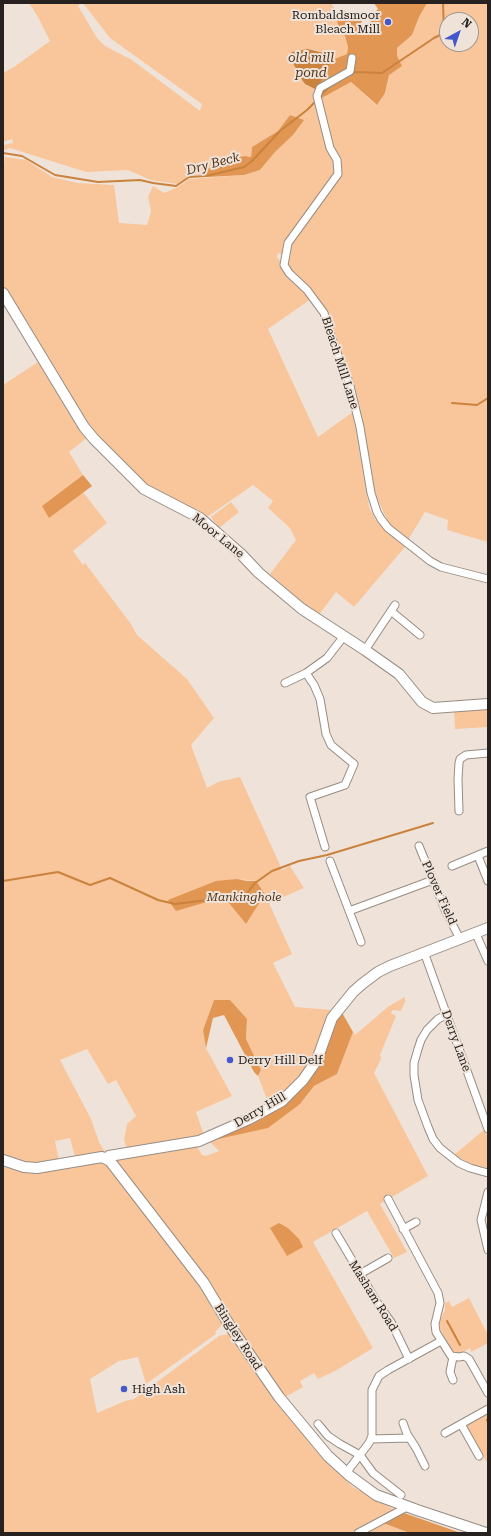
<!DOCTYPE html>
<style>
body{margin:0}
#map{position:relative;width:491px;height:1536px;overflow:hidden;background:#efe3d9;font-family:"Roboto Serif",serif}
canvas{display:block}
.frame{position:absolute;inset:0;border:4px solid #27221f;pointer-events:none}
.north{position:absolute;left:439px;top:12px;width:40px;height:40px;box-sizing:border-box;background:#efe3d9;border:1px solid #9f968f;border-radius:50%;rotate:40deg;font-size:11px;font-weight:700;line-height:16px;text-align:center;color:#27221f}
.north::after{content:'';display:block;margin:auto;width:14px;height:18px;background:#4458cc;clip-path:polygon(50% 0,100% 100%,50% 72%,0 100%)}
</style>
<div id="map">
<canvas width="491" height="1536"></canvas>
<div class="frame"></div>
<div class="north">N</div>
</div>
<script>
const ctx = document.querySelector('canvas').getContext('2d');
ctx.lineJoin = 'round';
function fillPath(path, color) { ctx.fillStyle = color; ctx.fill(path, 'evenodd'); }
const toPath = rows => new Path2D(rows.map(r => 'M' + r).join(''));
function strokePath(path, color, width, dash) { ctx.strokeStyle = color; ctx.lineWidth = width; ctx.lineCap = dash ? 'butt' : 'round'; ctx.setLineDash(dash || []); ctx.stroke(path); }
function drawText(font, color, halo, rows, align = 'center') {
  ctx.font = font + ' "Roboto Serif",serif'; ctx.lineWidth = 4; ctx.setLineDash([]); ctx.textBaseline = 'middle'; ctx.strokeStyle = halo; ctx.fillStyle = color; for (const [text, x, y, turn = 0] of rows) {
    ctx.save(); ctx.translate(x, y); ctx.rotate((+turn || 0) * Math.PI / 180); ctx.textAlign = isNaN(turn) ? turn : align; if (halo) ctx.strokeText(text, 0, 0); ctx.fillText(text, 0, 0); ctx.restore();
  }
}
const green = toPath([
 [29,3,81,3,78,6,97,38,105,46,132,60,200,111,202,104,110,38,83,3,331,3,337,13,335,15,339,28,345,36,348,47,347,54,332,60,331,56,328,54,314,50,308,49,292,52,289,55,300,77,305,84,315,89,317,93,336,162,335,174,287,238,284,255,278,253,277,257,311,299,268,329,318,437,353,412,369,507,375,519,405,547,354,607,336,592,318,616,270,574,296,540,290,528,268,508,273,501,253,485,207,517,142,486,94,434,3,287,3,170,5,157,26,160,52,177,77,183,114,185,119,223,147,225,151,211,148,197,153,186,164,193,178,187,189,179,244,175,260,170,275,152,293,135,303,120,290,115,278,131,252,147,251,157,245,156,207,169,204,175,191,174,177,184,151,180,128,170,86,172,10,148,4,150,3,145,13,143,12,139,3,142,3,73,14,67,50,41,38,17],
 [427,3,488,3,488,542,447,530,448,520,425,512,408,540,389,524,376,496,352,380,340,350,328,313,300,278,297,277,287,263,291,242,335,184,342,165,331,144,320,99,351,82,376,105,385,93,389,75,397,56,397,48,412,35,419,17],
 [447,20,471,20,471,44,447,44],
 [38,362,88,437,69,452,83,475,42,506,50,517,83,492,107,523,73,551,83,565,85,563,131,624,137,635,187,679,214,718,191,745,207,788,218,782,240,777,280,865,282,870,290,866,304,888,269,903,292,954,273,963,295,1007,333,1010,327,1018,317,1060,300,1081,269,1105,258,1076,261,1070,246,1039,247,1019,214,1000,203,1030,206,1048,232,1096,196,1112,204,1135,180,1141,176,1139,174,1142,127,1149,124,1140,127,1124,136,1116,116,1080,108,1084,87,1049,60,1060,91,1119,99,1142,105,1152,75,1157,70,1138,55,1141,59,1161,38,1164,22,1162,3,1156,3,385],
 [237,879,256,881,246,924,224,897],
 [231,502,239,512,219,528,211,517],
 [488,708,488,727,455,729,454,710],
 [405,997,405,1002,401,1011,393,1010,391,1013,396,1016,380,1055,381,1059,374,1073,428,1176,380,1204,407,1252,394,1258,367,1211,313,1242,373,1348,337,1370,318,1379,314,1373,300,1381,303,1387,285,1397,114,1160,134,1155,195,1143,202,1155,206,1156,219,1151,209,1141,300,1104,314,1086,337,1074,353,1032,355,1035,389,1006],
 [485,1129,488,1140,488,1168,476,1166,454,1155],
 [97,1161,104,1161,156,1224,226,1321,215,1332,216,1334,146,1384,138,1357,119,1361,90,1379,97,1413,125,1401,134,1399,219,1336,232,1333,275,1398,315,1450,353,1487,395,1510,350,1533,3,1533,3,1167,32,1174],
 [469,1298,488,1335,488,1343,471,1352,470,1348,459,1354,453,1352,440,1328,439,1323,445,1310,445,1303,449,1301,452,1307],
 [488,1412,488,1461,486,1461,466,1425],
 [383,1523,410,1533,363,1533]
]);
const forest = toPath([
 [374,3,427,3,419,17,412,35,397,48,397,56,402,66,389,75,385,93,377,105,351,82,320,99,315,89,319,86,332,60,347,54,348,47,345,36,339,28,335,14,344,10,351,16,358,13,362,18,361,28,368,34,372,15,378,9],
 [290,115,304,120,293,135,275,152,260,170,244,175,208,177,204,175,207,169,230,159,245,156,251,157,252,147,278,131],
 [83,475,92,486,49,518,42,506],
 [237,879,247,881,256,881,265,894,246,924,224,897,176,911,168,900,216,881],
 [214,1000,230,1000,247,1019,246,1039,261,1070,258,1076,254,1072,224,1015,213,1018,206,1048,203,1030],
 [340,1009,353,1032,337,1074,314,1086,300,1104,268,1128,209,1141,297,1091],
 [279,1223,288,1228,299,1239,303,1247,287,1256,270,1228],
 [404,1513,461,1533,410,1533,383,1523]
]);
const water = toPath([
 [308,49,328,54,331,56,332,60,319,86,315,89,305,84,300,77,289,55,292,52]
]);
const stream = toPath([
 [351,74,354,72,382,73,434,38,444,33,443,3],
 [320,96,328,88,341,80],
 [3,153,22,156,55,175,98,182,140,180,153,183,176,186,189,177,206,176,244,167,252,161,280,131,307,110,316,101],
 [452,403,477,405,488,398],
 [3,881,58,872,90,885,110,878,158,900,175,904,208,900,224,894,244,897,255,883,272,871,299,861,327,855,433,823],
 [447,1321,460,1345],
 [487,1420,488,1422]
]);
const street = toPath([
 [352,58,350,71,320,88,317,96,330,148,337,160,338,174,288,243,284,265,289,273,307,290,324,313,335,348,349,382,360,427,371,493,377,512,381,519,388,528,430,561,441,567,488,579],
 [391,611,420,635],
 [365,650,395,605],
 [285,683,306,673],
 [459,811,458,779,459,763,460,759,466,755,488,753],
 [419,846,446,912,460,939],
 [325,847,310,797,345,785,354,764,331,745,326,734,320,699,314,685,306,673,327,658,344,636],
 [478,856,488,881],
 [330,861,361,942],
 [452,866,488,851],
 [349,911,433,880],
 [476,934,488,961],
 [424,952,488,1129],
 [446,1015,438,1019,427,1030,421,1040,418,1049,414,1063,414,1075,418,1100,428,1127,433,1139,440,1148,459,1163,470,1168,488,1173],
 [488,1192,481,1220,488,1250],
 [388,1199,438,1293,440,1303,435,1324,436,1332,451,1356,459,1357,464,1356,469,1359,488,1393],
 [403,1229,416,1222],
 [336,1233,378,1304,391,1322,409,1359],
 [360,1274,388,1258],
 [453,1357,450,1372,453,1380],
 [403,1423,407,1434,416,1448,425,1466],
 [318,1424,328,1436,340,1444,360,1455,373,1473,401,1495],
 [461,1424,479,1456],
 [445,1433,488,1409],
 [371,1439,409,1438],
 [346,1473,369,1443,372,1436,372,1390,379,1376,388,1370,441,1341],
 [358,1533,407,1507]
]);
const secondary = toPath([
 [3,293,84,427,94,439,144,489,200,518,241,554,259,573,302,609,365,650,399,674,422,702,433,708,488,704],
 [107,1159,109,1156,199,1141,249,1119,282,1101,303,1080,317,1060,332,1018,353,992,362,984,378,972,390,966,488,928],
 [3,1160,24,1167,37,1168,102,1157,110,1161,204,1283,230,1326,279,1397,328,1456,350,1476,376,1495,417,1510,486,1533]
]);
const markers = [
 [388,22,4,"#4458cc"],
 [230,1060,4,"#4458cc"],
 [124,1389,4,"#4458cc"]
];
const poiNames = [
 ["Rombaldsmoor",380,15,"right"],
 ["Bleach Mill",380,29,"right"],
 ["Derry Hill Delf",238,1060],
 ["High Ash",132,1389]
];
const streetNames = [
 ["Bleach Mill Lane",340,363,72],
 ["Moor Lane",218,536,39],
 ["Plover Field",439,893,66],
 ["Derry Lane",456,1041,70],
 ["Derry Hill",260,1110,-30],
 ["Masham Road",373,1296,58],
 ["Bingley Road",238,1337,57]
];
const parkNames = [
 ["Mankinghole",244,897]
];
const waterNames = [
 ["old mill",311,58],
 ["pond",311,73],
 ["Dry Beck",213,164,-15]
];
fillPath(green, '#f9c69b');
fillPath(forest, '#e19753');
fillPath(water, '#ca823d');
strokePath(stream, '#ca823d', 2);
strokePath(street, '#978c83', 9);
strokePath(secondary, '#978c83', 12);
strokePath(street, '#fff', 7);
strokePath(secondary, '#fff', 10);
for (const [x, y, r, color] of markers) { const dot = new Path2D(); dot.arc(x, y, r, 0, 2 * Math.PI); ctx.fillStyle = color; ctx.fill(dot); strokePath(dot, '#efe3d9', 1.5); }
drawText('12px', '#27221f', '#efe3d9', poiNames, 'left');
drawText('12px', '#27221f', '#efe3d9', streetNames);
drawText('italic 12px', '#533518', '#efe3d9', parkNames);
drawText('italic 13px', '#55361a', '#efe3d9', waterNames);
</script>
